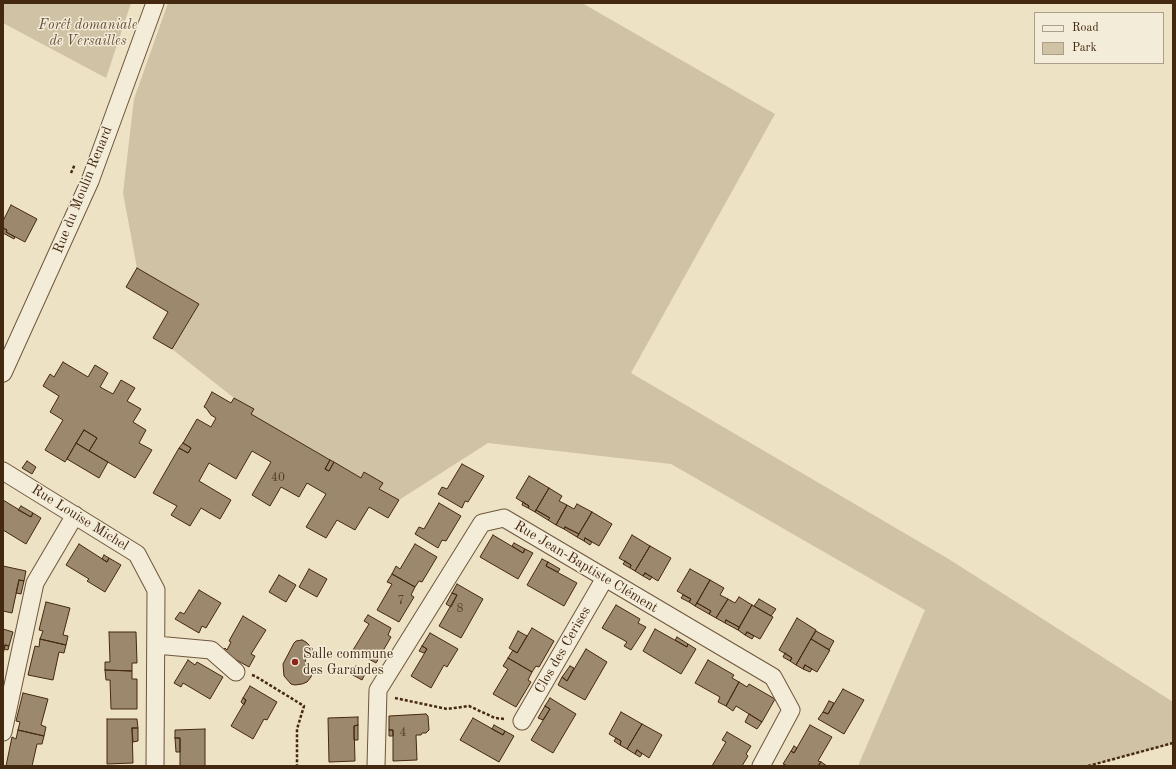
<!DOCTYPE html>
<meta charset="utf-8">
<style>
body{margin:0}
#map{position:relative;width:1176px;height:769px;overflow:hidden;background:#ede2c3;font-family:"Old Standard TT",serif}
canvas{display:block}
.frame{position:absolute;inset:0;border:4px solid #452810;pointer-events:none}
.legend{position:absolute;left:1034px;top:12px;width:130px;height:52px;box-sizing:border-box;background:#f3ecd8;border:1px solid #ad9e88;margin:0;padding:5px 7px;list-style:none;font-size:12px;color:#452810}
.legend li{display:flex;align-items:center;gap:8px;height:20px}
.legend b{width:20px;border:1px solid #ad9e88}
</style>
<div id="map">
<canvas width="1176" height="769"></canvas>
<div class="frame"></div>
<ul class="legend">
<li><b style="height:5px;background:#f3ecd8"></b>Road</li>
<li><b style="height:11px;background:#d0c2a5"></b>Park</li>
</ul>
</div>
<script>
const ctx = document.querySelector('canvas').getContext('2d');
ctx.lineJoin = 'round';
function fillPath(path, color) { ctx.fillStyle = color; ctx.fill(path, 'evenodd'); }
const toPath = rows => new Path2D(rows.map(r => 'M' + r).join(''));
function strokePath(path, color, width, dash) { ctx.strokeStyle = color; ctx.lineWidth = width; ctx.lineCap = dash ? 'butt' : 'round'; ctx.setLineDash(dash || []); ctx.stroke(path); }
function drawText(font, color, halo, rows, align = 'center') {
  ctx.font = font + ' "Old Standard TT",serif'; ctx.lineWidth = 3; ctx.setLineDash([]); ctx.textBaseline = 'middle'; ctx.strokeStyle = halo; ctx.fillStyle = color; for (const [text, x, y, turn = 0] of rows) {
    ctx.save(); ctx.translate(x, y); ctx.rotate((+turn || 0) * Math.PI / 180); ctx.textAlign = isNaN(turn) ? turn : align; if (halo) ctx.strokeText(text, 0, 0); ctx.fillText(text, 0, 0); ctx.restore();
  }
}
const green = toPath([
 [3,3,131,3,106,78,3,23],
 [168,3,582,3,775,114,631,373,947,558,1173,702,1173,744,1090,766,858,766,925,610,671,464,488,443,399,500,379,489,382,483,364,472,361,478,251,414,253,409,234,398,172,349,199,304,137,268,123,193,134,99]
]);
const building = toPath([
 [11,205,37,219,25,242,6,232,7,230,3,228,3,221,11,205],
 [3,228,7,230,6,232,15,237,14,239,3,233,3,228],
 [137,268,199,304,172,349,153,338,168,312,126,287,137,268],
 [63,362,88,377,95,365,108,373,100,387,113,394,121,380,135,388,127,401,141,409,133,422,146,430,139,443,152,450,135,478,89,451,97,438,84,430,65,462,45,450,63,420,50,412,59,396,43,386,50,374,54,377,63,362],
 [212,392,231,403,234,398,254,409,251,414,330,460,325,469,329,471,334,462,361,478,364,472,383,483,379,489,399,500,388,518,369,507,355,530,337,520,326,538,306,527,326,494,307,483,299,497,281,487,270,506,252,495,271,462,252,451,236,479,209,463,199,481,231,500,220,519,201,508,190,526,171,515,177,506,153,493,179,448,188,453,191,448,183,443,197,419,211,427,216,418,211,415,206,408,204,407,212,392],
 [84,430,97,438,89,451,76,443,84,430],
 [76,443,108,462,99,478,67,459,76,443],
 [183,443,191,448,188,453,179,448,183,443],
 [330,460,334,462,329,471,325,469,330,460],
 [27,461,36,467,32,474,22,468,27,461],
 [462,464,484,476,468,502,465,501,462,508,438,494,442,487,447,489,462,464],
 [529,476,549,488,535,512,528,508,529,506,516,498,529,476],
 [549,488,562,496,559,501,567,505,556,525,548,520,550,518,536,510,549,488],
 [3,500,31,517,33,513,41,518,26,544,3,530,3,500],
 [523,502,529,506,528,508,522,505,523,502],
 [439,503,461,516,446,541,442,540,438,548,415,534,419,527,424,529,439,503],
 [577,504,592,512,579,534,565,527,564,529,556,525,567,505,574,509,577,504],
 [21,506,33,513,31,517,18,510,21,506],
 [536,510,550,518,548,520,535,512,536,510],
 [592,512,612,524,599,546,585,538,584,541,577,537,592,512],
 [565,527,579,534,577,537,564,529,565,527],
 [493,535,523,553,525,549,533,553,518,579,480,557,493,535],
 [632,535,650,546,635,571,630,568,631,565,619,558,632,535],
 [585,538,592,542,590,545,584,541,585,538],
 [514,543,525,549,523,553,512,546,514,543],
 [79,544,107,562,109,558,121,565,105,592,87,581,89,579,66,565,79,544],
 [415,544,437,557,422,582,419,581,415,587,392,574,396,566,400,569,415,544],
 [650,546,671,558,658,581,645,573,643,576,635,571,650,546],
 [104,555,109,558,107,562,102,559,104,555],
 [542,559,548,562,546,566,577,583,564,606,527,585,542,559],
 [625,561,631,565,630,568,623,564,625,561],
 [548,562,560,569,558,572,546,566,548,562],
 [3,566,26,571,24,581,19,580,12,613,3,611,3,566],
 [309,569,327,579,317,597,299,587,309,569],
 [690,569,710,580,695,606,689,602,691,599,677,591,690,569],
 [645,573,652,577,650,580,643,576,645,573],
 [392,574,415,587,411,595,414,597,399,622,377,610,392,584,387,582,392,574],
 [279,575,296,585,286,602,269,592,279,575],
 [19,580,24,581,21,594,16,593,19,580],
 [710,580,724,588,720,595,728,599,716,618,709,614,711,611,697,603,710,580],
 [457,584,483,599,461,638,439,626,457,595,452,593,457,584],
 [199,590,221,603,206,628,202,626,199,633,175,619,180,612,184,614,199,590],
 [452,593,457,595,451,607,446,604,452,593],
 [683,595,691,599,689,602,681,598,683,595],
 [739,597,752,605,739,627,726,620,725,623,716,618,728,599,735,603,739,597],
 [759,599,776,609,771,616,754,606,759,599],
 [46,602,70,608,63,635,68,636,66,645,40,639,43,631,39,630,46,602],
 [697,603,711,611,709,614,695,606,697,603],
 [616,605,640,619,638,623,646,627,631,650,624,646,627,642,602,628,616,605],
 [752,605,773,617,760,639,747,632,745,635,738,630,752,605],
 [368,615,391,628,388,635,391,637,376,663,353,650,369,624,364,621,368,615],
 [243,616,266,630,251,654,255,656,249,667,222,652,225,648,227,650,231,642,229,641,243,616],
 [797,618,816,630,796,665,790,661,792,658,779,650,797,618],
 [726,620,739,627,738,630,725,623,726,620],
 [532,628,554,641,539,667,536,666,532,672,508,658,513,650,517,653,532,628],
 [3,629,13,632,9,646,5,645,3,655,3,629],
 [655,629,687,647,688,644,696,649,681,674,643,651,655,629],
 [518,631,527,636,517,653,509,648,518,631],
 [816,631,834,641,829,650,811,639,816,631],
 [109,632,136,632,137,663,132,663,132,671,105,670,105,662,110,662,109,632],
 [747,632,754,636,752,639,745,635,747,632],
 [430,633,458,649,447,667,444,665,431,688,411,676,427,649,422,646,430,633],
 [677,637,688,644,687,647,675,640,677,637],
 [40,639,66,645,64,653,59,652,53,680,28,675,35,646,39,647,40,639],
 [811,639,830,650,817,672,805,665,803,669,796,665,811,639],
 [302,640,306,642,312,648,312,653,311,655,305,659,306,663,312,669,311,677,307,682,302,684,295,685,291,684,284,676,283,664,294,643,296,641,302,640],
 [5,645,9,646,8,650,4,649,5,645],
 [422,646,427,649,424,653,419,651,422,646],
 [586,649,607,662,585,700,558,685,562,677,567,681,586,649],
 [785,653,792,658,790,661,783,657,785,653],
 [508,658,532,672,528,680,531,682,516,707,493,694,508,669,503,666,508,658],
 [188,660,195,665,197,662,223,677,210,699,183,683,181,687,174,683,188,660],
 [708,660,734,675,732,678,739,682,726,706,718,702,720,697,695,683,708,660],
 [805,665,812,669,810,672,803,669,805,665],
 [356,666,366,672,362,680,351,674,356,666],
 [570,666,574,668,567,681,562,677,570,666],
 [105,670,132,671,132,679,137,679,137,709,111,709,110,680,106,680,105,670],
 [739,682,747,687,749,684,775,699,762,722,736,706,733,711,726,706,739,682],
 [250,686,277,702,267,720,264,719,253,739,231,726,246,700,243,698,250,686],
 [843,689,864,700,844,734,818,719,823,712,828,714,843,689],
 [23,693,48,699,41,725,46,727,44,736,18,730,20,722,16,721,23,693],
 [243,698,246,700,244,705,241,702,243,698],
 [550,698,576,714,553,753,531,740,550,709,545,706,550,698],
 [829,701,834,703,828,714,823,712,829,701],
 [545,706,550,709,543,720,538,718,545,706],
 [621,712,642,724,627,749,620,745,621,741,609,734,621,712],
 [426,714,428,716,429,730,426,733,422,733,421,735,416,735,417,760,393,761,393,730,389,730,389,716,426,714],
 [749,714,762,722,757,729,745,722,749,714],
 [358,717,358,725,354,726,355,761,329,762,328,718,358,717],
 [473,718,503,735,505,731,514,736,499,762,460,740,473,718],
 [107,719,137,719,138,728,132,728,133,763,107,764,107,719],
 [642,724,662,735,649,758,637,750,635,754,627,749,642,724],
 [358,725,358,740,354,740,354,726,358,725],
 [494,725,505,731,503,735,492,729,494,725],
 [810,725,832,737,818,761,821,762,818,766,788,766,783,764,791,751,794,753,810,725],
 [132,728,138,728,138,741,133,742,132,728],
 [205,729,205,766,180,766,180,738,175,738,175,730,205,729],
 [18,730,44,736,42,744,37,744,32,766,6,766,12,737,16,739,18,730],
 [389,730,393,730,393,736,389,736,389,730],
 [727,732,751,746,746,754,748,756,742,766,712,766,726,742,722,740,727,732],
 [175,738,180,738,180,752,176,752,175,738],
 [616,738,621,741,620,745,614,741,616,738],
 [794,746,797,748,794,753,791,751,794,746],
 [637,750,642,754,640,757,635,754,637,750],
 [821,762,827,766,818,766,821,762]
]);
const path = toPath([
 [71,173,75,164],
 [252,675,255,676,304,706,297,729,297,766],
 [395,698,447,709,469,706,495,718,505,719],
 [1088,766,1173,743]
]);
const minor = toPath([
 [3,373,90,181,155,3],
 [3,471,137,554,156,590,155,766],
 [156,645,211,650,236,672],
 [522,721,605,578],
 [3,732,35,583,75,515],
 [376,766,378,690,482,523,504,518,773,677,791,710,761,766]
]);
const markers = [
 [295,662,4,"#8f2418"]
];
const numberNames = [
 ["40",278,478],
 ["7",401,601],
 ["8",460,609],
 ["4",403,733]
];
const parkNames = [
 ["Forêt domaniale",88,25],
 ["de Versailles",88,41]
];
const streetNames = [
 ["Rue du Moulin Renard",83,190,-68],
 ["Rue Louise Michel",80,518,32],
 ["Rue Jean-Baptiste Clément",586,567,31],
 ["Clos des Cerises",563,650,-60]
];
const poiNames = [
 ["Salle commune",303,654],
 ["des Garandes",303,670]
];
fillPath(green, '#d0c2a5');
fillPath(building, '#9c896d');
strokePath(building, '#452810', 1);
strokePath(minor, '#6f563d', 19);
strokePath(path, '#452810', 2.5, [3, 2]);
strokePath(minor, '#f3ecd8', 17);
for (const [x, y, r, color] of markers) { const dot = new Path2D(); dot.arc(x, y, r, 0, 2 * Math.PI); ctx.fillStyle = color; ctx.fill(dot); strokePath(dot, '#f3ecd8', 1.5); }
drawText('12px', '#5b4027', null, numberNames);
drawText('italic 14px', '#684e35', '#f3ecd8', parkNames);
drawText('14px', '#452810', '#f3ecd8', streetNames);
drawText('14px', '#452810', '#f3ecd8', poiNames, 'left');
</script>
